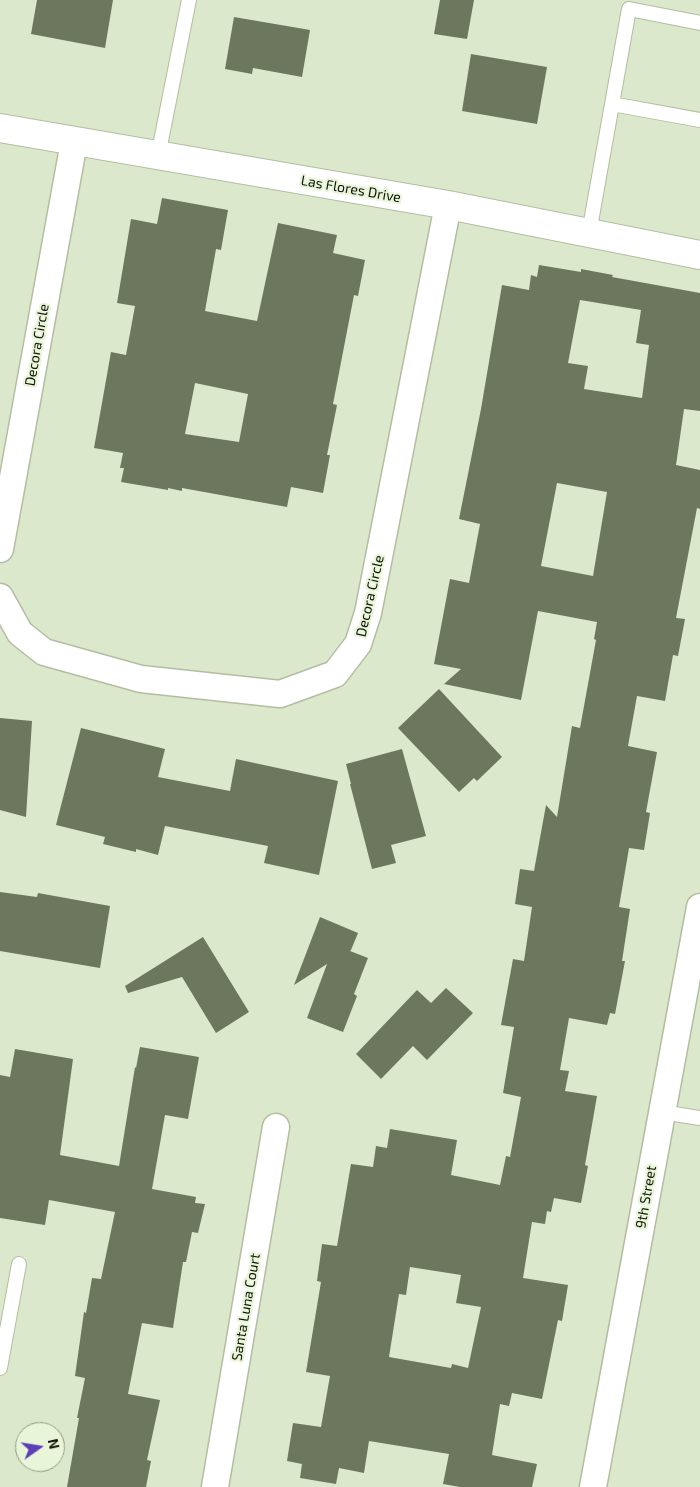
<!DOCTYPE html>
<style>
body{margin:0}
#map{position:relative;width:700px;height:1487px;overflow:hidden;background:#dce8cb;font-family:"Exo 2",sans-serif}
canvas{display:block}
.north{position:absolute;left:15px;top:1422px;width:50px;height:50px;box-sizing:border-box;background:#e9f5d8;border:1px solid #929b86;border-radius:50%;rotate:77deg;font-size:14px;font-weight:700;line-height:20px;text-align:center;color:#10140a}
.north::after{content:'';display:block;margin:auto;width:18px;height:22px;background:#5e3fb7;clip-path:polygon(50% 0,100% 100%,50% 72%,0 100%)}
</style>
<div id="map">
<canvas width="700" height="1487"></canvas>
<div class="north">N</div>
</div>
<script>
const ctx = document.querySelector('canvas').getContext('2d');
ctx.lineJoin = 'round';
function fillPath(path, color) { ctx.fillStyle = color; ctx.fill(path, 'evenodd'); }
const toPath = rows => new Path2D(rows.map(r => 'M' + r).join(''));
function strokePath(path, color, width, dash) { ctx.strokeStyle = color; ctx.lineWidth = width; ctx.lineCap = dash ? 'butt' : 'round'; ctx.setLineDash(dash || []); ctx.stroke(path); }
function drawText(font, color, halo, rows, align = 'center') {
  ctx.font = font + ' "Exo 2",sans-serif'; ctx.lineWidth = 4.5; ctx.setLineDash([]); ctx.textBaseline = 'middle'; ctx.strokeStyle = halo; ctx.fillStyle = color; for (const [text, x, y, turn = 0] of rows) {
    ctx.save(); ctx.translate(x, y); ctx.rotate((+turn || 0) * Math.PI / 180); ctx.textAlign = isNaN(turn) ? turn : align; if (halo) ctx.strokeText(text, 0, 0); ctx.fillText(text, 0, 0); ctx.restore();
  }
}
const building = toPath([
 [37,0,113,0,105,48,31,34],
 [440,0,474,0,467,39,434,34],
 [234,17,310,30,302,77,253,68,252,74,225,69],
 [471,54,547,67,537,124,462,111],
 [162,198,228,210,221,250,216,249,205,311,257,321,278,223,337,235,333,253,365,260,358,296,354,295,333,404,337,405,327,455,330,455,323,493,291,487,287,507,182,488,182,491,168,488,168,490,121,482,124,468,120,468,123,453,94,448,111,352,126,355,135,306,117,303,131,219,157,224],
 [195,383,248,394,239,442,185,434],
 [539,265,581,272,581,269,613,275,612,277,700,293,700,411,684,409,676,465,700,470,700,509,697,508,676,618,685,619,678,656,673,655,665,701,637,696,628,746,657,752,646,812,650,813,644,850,629,848,619,907,630,909,622,961,625,961,615,1014,610,1013,607,1025,569,1018,560,1070,569,1071,565,1091,597,1096,585,1165,588,1166,581,1203,554,1198,551,1212,547,1211,545,1224,532,1222,523,1278,568,1285,562,1321,558,1320,542,1399,512,1393,509,1406,500,1404,492,1455,537,1464,532,1487,460,1487,443,1484,449,1454,369,1441,364,1473,339,1468,336,1484,300,1478,302,1464,287,1461,293,1423,321,1427,330,1376,306,1372,321,1282,317,1281,322,1244,337,1246,351,1164,373,1167,376,1146,387,1148,390,1129,457,1140,451,1175,500,1185,506,1156,510,1157,521,1097,503,1093,514,1027,501,1025,513,959,524,961,532,907,515,904,520,869,534,871,546,805,557,817,572,726,580,728,596,640,594,639,597,622,538,611,521,700,444,684,461,669,434,664,450,579,469,583,480,524,459,519,481,409,502,285,529,290,531,275,537,277],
 [580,300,641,310,636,343,649,345,642,398,584,389,588,366,568,363],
 [557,483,607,492,593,576,541,566],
 [410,1267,461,1275,456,1303,481,1307,468,1368,452,1364,451,1368,389,1357,399,1294,406,1295],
 [439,689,502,757,477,781,474,778,459,792,398,728],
 [0,718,32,721,26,817,0,810],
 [81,728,165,749,158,777,230,791,236,759,338,781,319,875,264,863,268,846,165,826,158,855,136,849,136,852,103,844,105,837,56,825],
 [402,749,426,836,391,845,396,863,372,869,350,784,351,784,346,764],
 [0,892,37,897,38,893,110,906,100,968,0,951],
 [320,917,358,933,351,950,350,951,368,958,354,994,357,996,343,1032,307,1018,327,964,294,985],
 [203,937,249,1012,216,1033,182,977,128,993,125,986],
 [446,988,473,1013,427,1060,413,1046,381,1079,356,1054,417,990,431,1003],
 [140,1047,199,1057,188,1119,165,1115,152,1189,196,1197,195,1203,205,1204,198,1233,192,1232,186,1262,183,1262,173,1328,142,1323,128,1394,160,1400,147,1460,151,1461,146,1487,67,1487,79,1418,77,1418,85,1378,75,1376,84,1312,86,1313,92,1278,101,1279,115,1212,49,1200,45,1225,0,1218,0,1075,10,1077,15,1049,73,1059,60,1155,119,1166,135,1067,136,1068]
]);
const service = toPath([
 [612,104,700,120],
 [158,156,189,0],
 [589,233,629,9,700,23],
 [662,1112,700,1118],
 [0,1368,19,1264]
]);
const minor = toPath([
 [0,549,74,142],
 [0,597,20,633,44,652,141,679,280,694,335,674,358,644,368,613,448,205],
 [215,1487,276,1127],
 [593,1487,700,907]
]);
const tertiary = toPath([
 [0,128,448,205,700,255]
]);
const streetNames = [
 ["Las Flores Drive",351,189,10],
 ["Decora Circle",37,345,-80],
 ["Decora Circle",370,596,-77],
 ["9th Street",646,1197,-80],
 ["Santa Luna Court",246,1307,-80]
];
fillPath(building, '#6d775e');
strokePath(service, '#b2bda2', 16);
strokePath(minor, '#b2bda2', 29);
strokePath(tertiary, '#b2bda2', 30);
strokePath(service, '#fff', 14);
strokePath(minor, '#fff', 26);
strokePath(tertiary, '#fff', 28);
drawText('14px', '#10140a', '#e9f5d8', streetNames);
</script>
